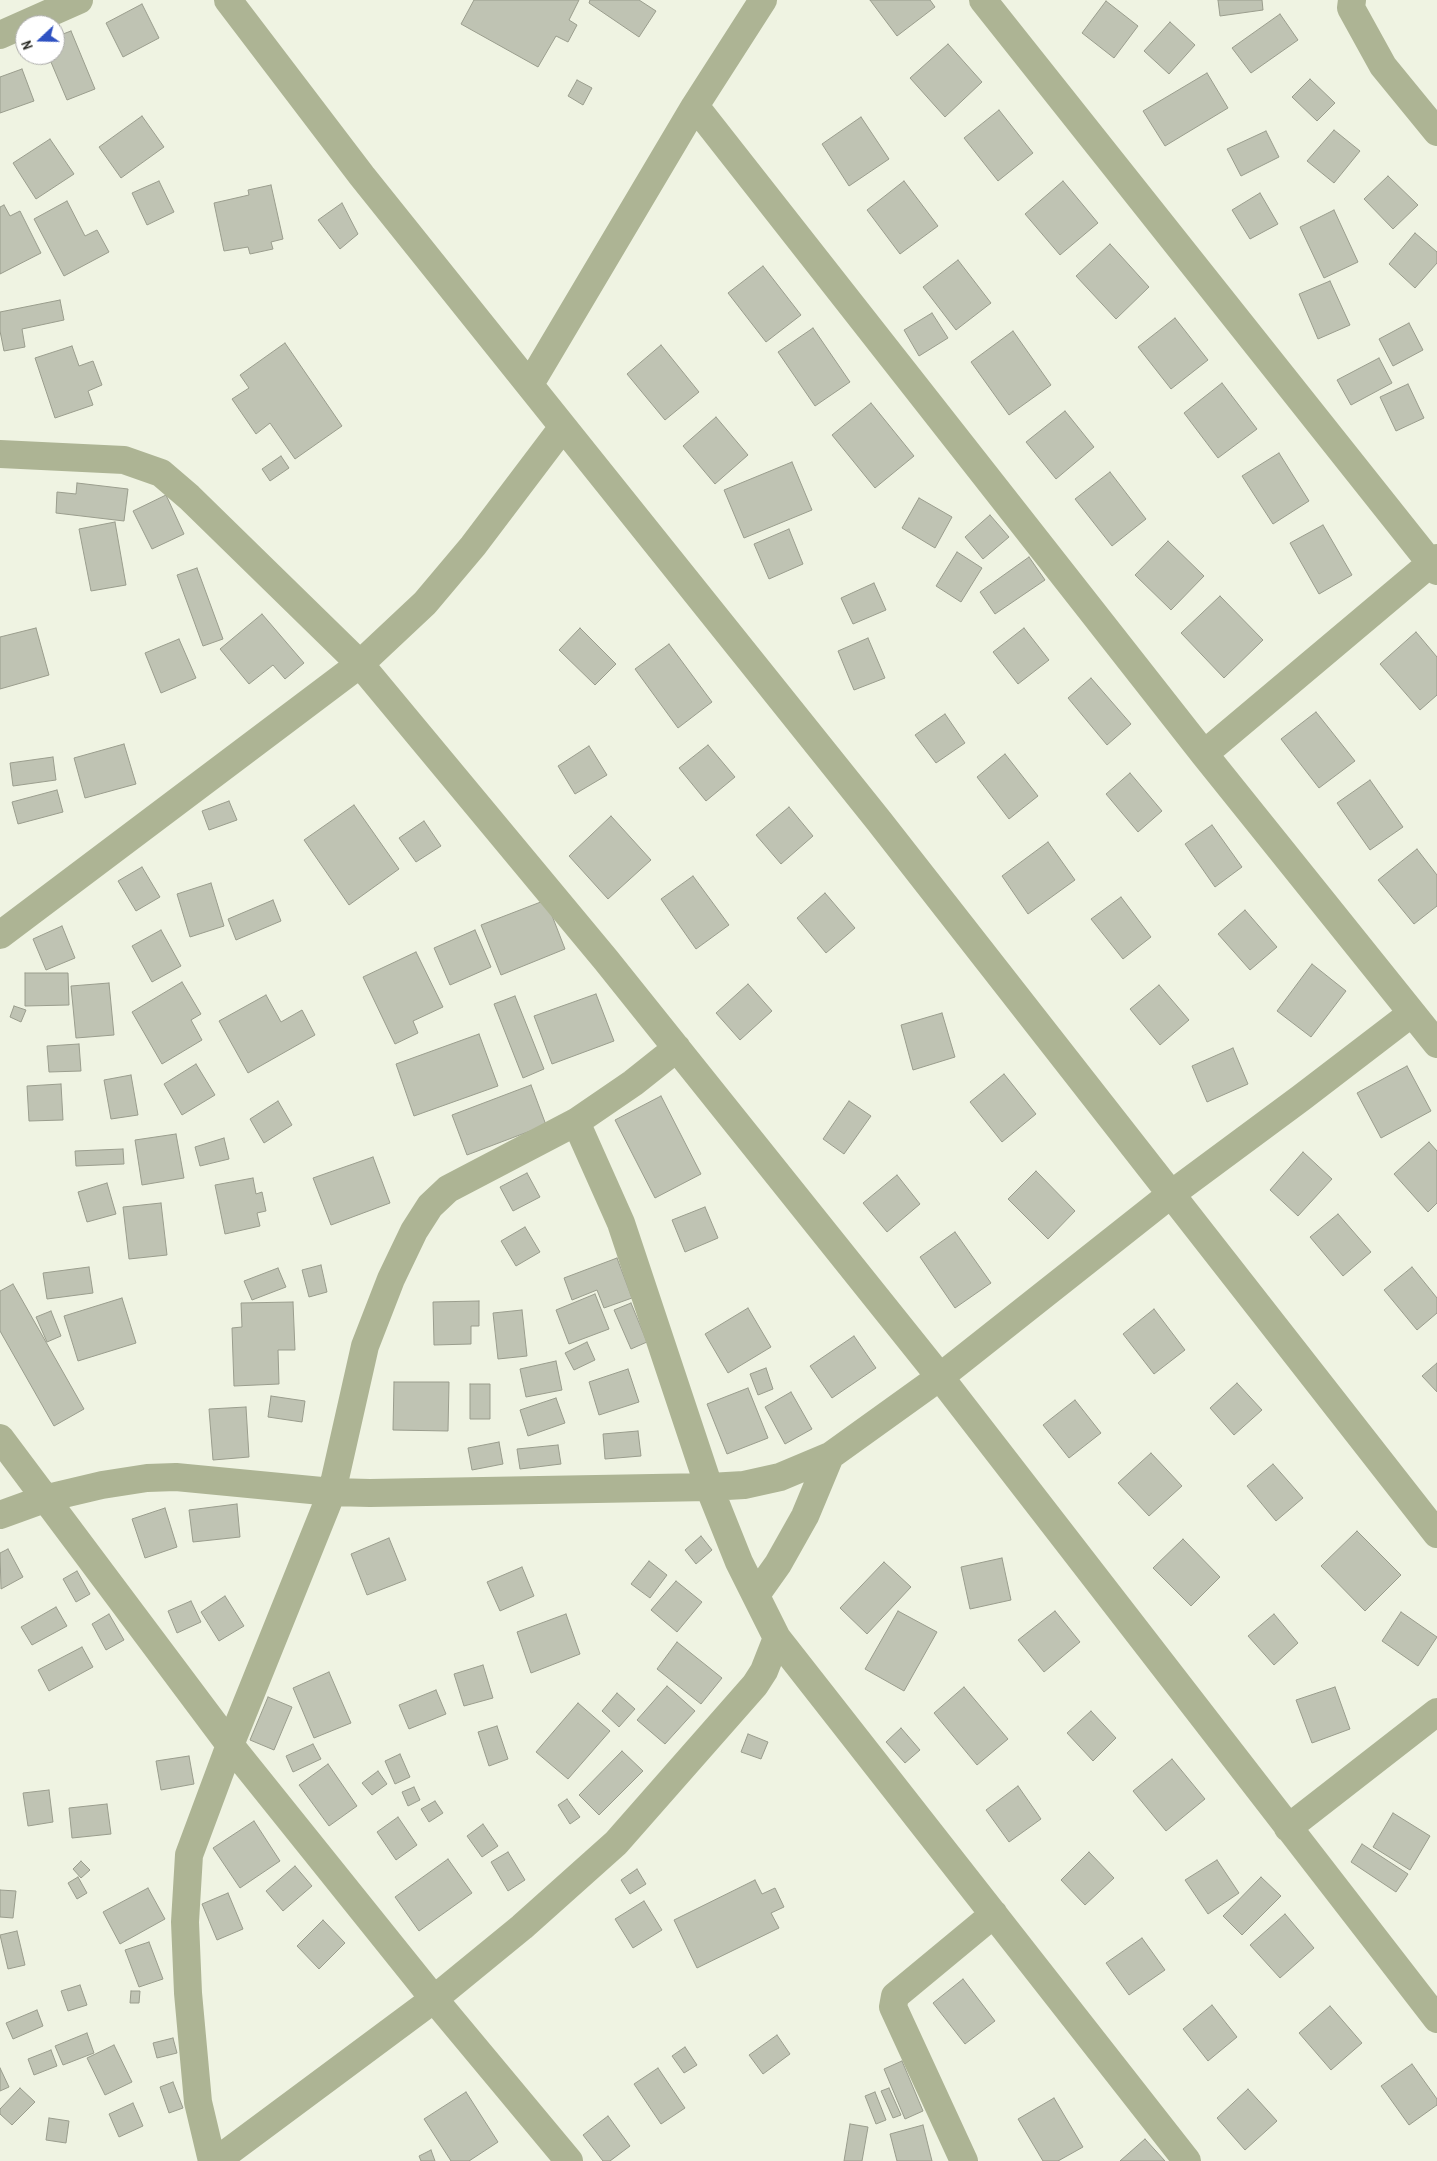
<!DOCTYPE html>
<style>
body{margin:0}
#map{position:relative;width:1437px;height:2161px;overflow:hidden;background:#eff3e2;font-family:"Archivo Narrow",sans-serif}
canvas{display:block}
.north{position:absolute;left:15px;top:15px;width:50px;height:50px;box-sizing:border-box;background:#fff;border:1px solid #aaaaa8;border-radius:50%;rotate:249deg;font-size:14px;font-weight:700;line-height:20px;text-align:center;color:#2a2b25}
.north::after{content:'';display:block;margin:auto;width:18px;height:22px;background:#2f52c2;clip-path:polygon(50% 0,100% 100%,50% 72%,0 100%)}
</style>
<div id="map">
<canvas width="1437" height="2161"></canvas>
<div class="north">N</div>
</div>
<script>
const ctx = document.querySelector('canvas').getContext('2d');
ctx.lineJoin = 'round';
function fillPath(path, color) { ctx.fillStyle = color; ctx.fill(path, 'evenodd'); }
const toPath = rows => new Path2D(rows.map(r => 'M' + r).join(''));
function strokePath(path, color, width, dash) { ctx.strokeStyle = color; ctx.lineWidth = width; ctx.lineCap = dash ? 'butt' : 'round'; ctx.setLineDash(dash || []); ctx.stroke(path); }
const building = toPath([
 [474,0,579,0,569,20,577,25,568,42,556,36,538,67,461,24,474,0],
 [590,0,639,0,656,11,639,37,589,3,590,0],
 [870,0,930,0,935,7,897,36,870,0],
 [1218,0,1262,0,1263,10,1220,16,1218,0],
 [1106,1,1138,26,1114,58,1082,33,1106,1],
 [142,4,159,38,123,57,106,23,142,4],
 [1280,14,1298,40,1251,73,1232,48,1280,14],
 [1170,22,1195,45,1169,74,1144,51,1170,22],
 [71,31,95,89,67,100,48,55,55,55,55,37,71,31],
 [948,44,982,82,945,117,910,78,948,44],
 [22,69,34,101,0,113,0,77,22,69],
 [1207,73,1228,108,1165,146,1143,111,1207,73],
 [1310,79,1335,103,1317,121,1292,97,1310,79],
 [577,80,592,88,583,105,568,96,577,80],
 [999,110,1033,153,998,181,964,138,999,110],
 [142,116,164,147,121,178,99,147,142,116],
 [861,117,889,159,849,186,822,144,861,117],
 [1334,130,1360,151,1334,183,1307,161,1334,130],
 [1266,131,1279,157,1241,176,1227,149,1266,131],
 [50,139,74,174,36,199,13,163,50,139],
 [1388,176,1418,205,1393,229,1364,199,1388,176],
 [159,181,174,212,147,225,132,193,159,181],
 [904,181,938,226,900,254,867,210,904,181],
 [1063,181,1098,223,1060,255,1025,214,1063,181],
 [271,185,283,239,271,242,273,249,250,254,248,247,224,251,214,203,249,195,248,190,271,185],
 [1260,193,1278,224,1250,239,1232,210,1260,193],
 [67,201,85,236,97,230,109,252,64,276,34,219,67,201],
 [342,203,358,234,340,249,318,220,342,203],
 [4,205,10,216,20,211,41,253,0,274,0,207,4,205],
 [1334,210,1358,262,1324,278,1300,227,1334,210],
 [1415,233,1437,252,1437,263,1415,288,1389,264,1415,233],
 [1110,244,1149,287,1116,319,1076,276,1110,244],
 [958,260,991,303,956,330,923,287,958,260],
 [763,266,801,315,766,342,728,293,763,266],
 [1330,281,1350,325,1318,339,1299,294,1330,281],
 [60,300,64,320,22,329,25,347,4,351,0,331,0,312,60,300],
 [932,313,948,338,919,356,904,330,932,313],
 [1175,318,1208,360,1171,389,1138,347,1175,318],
 [1409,323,1423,350,1393,366,1379,339,1409,323],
 [813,328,850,382,815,406,778,352,813,328],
 [1013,331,1051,385,1009,415,971,362,1013,331],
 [285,343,342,426,295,459,270,423,256,434,232,399,249,388,240,375,285,343],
 [661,345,699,392,665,420,627,374,661,345],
 [72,346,79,366,93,361,102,385,88,391,93,405,55,418,35,358,72,346],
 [1379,358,1392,383,1351,405,1337,380,1379,358],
 [1222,383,1257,429,1218,458,1184,413,1222,383],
 [1408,384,1424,418,1396,431,1380,397,1408,384],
 [871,403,914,456,875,488,832,435,871,403],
 [1065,411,1094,447,1056,479,1026,442,1065,411],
 [716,417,748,455,715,484,683,446,716,417],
 [1279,453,1309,501,1273,524,1242,476,1279,453],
 [281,456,289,468,270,481,262,469,281,456],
 [792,462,812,510,744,538,724,490,792,462],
 [1110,472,1146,519,1112,546,1075,499,1110,472],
 [77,483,128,489,124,521,56,513,57,492,76,494,77,483],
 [166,495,184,534,152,549,133,511,166,495],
 [919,498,952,517,935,548,902,528,919,498],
 [990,515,1009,537,983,559,965,537,990,515],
 [115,522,126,585,91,591,79,529,115,522],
 [1323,525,1352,575,1319,594,1290,543,1323,525],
 [789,529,803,564,769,579,754,544,789,529],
 [1168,541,1204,576,1171,610,1135,575,1168,541],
 [957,552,982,568,961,602,936,586,957,552],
 [1029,557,1045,580,995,614,980,592,1029,557],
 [197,568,223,639,203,646,177,575,197,568],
 [874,583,886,610,853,624,841,598,874,583],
 [1220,596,1263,640,1224,678,1181,633,1220,596],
 [262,614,304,663,285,679,273,665,249,684,220,649,262,614],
 [36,628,49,675,0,689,0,637,36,628],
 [580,628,616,664,595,685,559,650,580,628],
 [1024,628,1049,660,1018,684,993,652,1024,628],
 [1416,632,1437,657,1437,695,1420,710,1380,664,1416,632],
 [868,638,885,678,854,690,838,651,868,638],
 [179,639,196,678,161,693,145,653,179,639],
 [669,644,712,702,678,728,635,669,669,644],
 [1091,678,1131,724,1107,745,1068,698,1091,678],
 [1316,712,1355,761,1319,788,1281,739,1316,712],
 [945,714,965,743,936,763,915,735,945,714],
 [124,744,136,784,85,798,74,758,124,744],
 [708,745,735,777,706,801,679,768,708,745],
 [589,746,607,775,575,794,558,766,589,746],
 [1005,754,1038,796,1009,819,977,777,1005,754],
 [53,757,56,780,13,786,10,763,53,757],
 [1130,773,1162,811,1138,832,1106,794,1130,773],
 [1370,780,1403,827,1370,850,1337,803,1370,780],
 [57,790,63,812,18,824,12,802,57,790],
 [229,801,237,820,209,830,202,811,229,801],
 [354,805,399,869,349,905,304,840,354,805],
 [789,807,813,836,781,864,756,835,789,807],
 [611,816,651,860,608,899,569,856,611,816],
 [424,821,441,846,416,862,399,838,424,821],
 [1212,825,1242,867,1215,887,1185,844,1212,825],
 [1048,842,1075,880,1028,914,1002,876,1048,842],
 [1417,849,1437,875,1437,906,1414,924,1378,880,1417,849],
 [142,867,160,897,136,911,118,881,142,867],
 [693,876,729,925,696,949,661,899,693,876],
 [211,883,224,926,190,937,177,894,211,883],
 [825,893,855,928,826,953,797,918,825,893],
 [1121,897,1151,937,1123,959,1091,919,1121,897],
 [273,900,281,921,236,940,228,919,273,900],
 [546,900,565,949,501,975,481,925,546,900],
 [1245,910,1277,947,1250,970,1218,934,1245,910],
 [62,926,75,958,46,970,33,939,62,926],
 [161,930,181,966,152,982,132,946,161,930],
 [475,930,491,967,450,985,434,948,475,930],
 [416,952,443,1007,413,1021,418,1033,395,1044,363,977,416,952],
 [1312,964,1346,991,1311,1037,1277,1011,1312,964],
 [25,973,68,973,69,1005,25,1006,25,973],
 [182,982,201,1014,191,1020,202,1040,162,1064,132,1012,182,982],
 [109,983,114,1035,76,1038,71,986,109,983],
 [748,984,772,1011,740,1040,716,1013,748,984],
 [1159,985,1189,1020,1160,1045,1130,1009,1159,985],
 [596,994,614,1041,552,1064,534,1016,596,994],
 [266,995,281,1022,302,1010,315,1035,248,1073,219,1021,266,995],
 [515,996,544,1069,523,1078,494,1004,515,996],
 [14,1006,26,1010,21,1022,10,1017,14,1006],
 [942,1013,955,1057,913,1070,901,1025,942,1013],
 [479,1034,498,1086,414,1116,396,1064,479,1034],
 [79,1044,81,1071,49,1072,47,1046,79,1044],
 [1233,1048,1248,1084,1207,1102,1192,1066,1233,1048],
 [196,1064,215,1095,182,1115,164,1084,196,1064],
 [1407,1066,1431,1111,1381,1138,1357,1093,1407,1066],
 [1004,1074,1036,1114,1002,1142,970,1102,1004,1074],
 [131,1075,138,1115,111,1119,104,1080,131,1075],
 [61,1084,63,1120,29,1121,27,1086,61,1084],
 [531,1085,546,1125,467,1155,452,1115,531,1085],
 [661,1096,701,1174,655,1198,615,1120,661,1096],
 [278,1101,292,1125,264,1143,250,1119,278,1101],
 [849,1101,871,1116,844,1154,823,1139,849,1101],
 [176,1134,184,1178,142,1185,135,1140,176,1134],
 [224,1138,229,1159,200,1166,195,1147,224,1138],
 [1429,1142,1437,1151,1437,1203,1428,1212,1394,1174,1429,1142],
 [123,1149,124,1164,76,1166,75,1151,123,1149],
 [1303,1152,1332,1179,1298,1216,1270,1190,1303,1152],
 [373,1157,390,1203,331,1225,313,1178,373,1157],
 [1036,1171,1075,1211,1048,1239,1008,1199,1036,1171],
 [527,1173,540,1197,513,1211,500,1187,527,1173],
 [897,1175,920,1204,887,1232,863,1203,897,1175],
 [253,1178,256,1194,262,1192,266,1211,257,1213,260,1226,225,1234,215,1185,253,1178],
 [107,1183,116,1214,87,1222,78,1192,107,1183],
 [161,1203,167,1255,129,1259,123,1207,161,1203],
 [705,1207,718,1238,685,1252,672,1220,705,1207],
 [1338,1214,1371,1252,1343,1276,1310,1237,1338,1214],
 [525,1227,540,1252,516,1266,501,1241,525,1227],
 [955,1232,991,1283,955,1308,920,1257,955,1232],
 [617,1258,632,1298,604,1308,597,1290,572,1300,564,1278,617,1258],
 [321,1265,327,1292,309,1297,302,1270,321,1265],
 [89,1267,93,1293,47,1299,43,1273,89,1267],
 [1412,1267,1437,1298,1437,1313,1417,1330,1384,1290,1412,1267],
 [278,1268,286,1287,252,1300,244,1281,278,1268],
 [13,1284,84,1409,54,1426,0,1331,0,1291,13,1284],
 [595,1294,609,1329,569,1344,556,1310,595,1294],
 [122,1298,136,1343,78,1361,64,1316,122,1298],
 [479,1301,479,1326,471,1326,471,1344,434,1345,433,1302,479,1301],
 [293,1302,295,1350,278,1350,279,1384,234,1386,232,1328,242,1327,241,1303,293,1302],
 [631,1303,647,1342,631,1349,614,1310,631,1303],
 [748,1308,771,1347,728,1373,705,1334,748,1308],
 [1154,1309,1185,1350,1154,1374,1123,1334,1154,1309],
 [522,1310,527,1356,498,1359,493,1313,522,1310],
 [51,1311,61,1336,47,1342,36,1317,51,1311],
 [854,1336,876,1368,832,1398,810,1366,854,1336],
 [587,1342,595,1360,574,1370,565,1353,587,1342],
 [556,1361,562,1390,526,1397,520,1369,556,1361],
 [1437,1363,1437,1392,1422,1376,1437,1363],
 [766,1368,773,1389,758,1395,750,1374,766,1368],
 [628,1369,639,1402,599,1415,589,1382,628,1369],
 [394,1382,449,1382,448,1431,393,1430,394,1382],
 [1237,1383,1262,1410,1234,1435,1210,1408,1237,1383],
 [470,1384,490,1384,490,1419,470,1419,470,1384],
 [748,1388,768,1438,727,1454,707,1404,748,1388],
 [791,1392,812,1429,785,1444,765,1407,791,1392],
 [271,1396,305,1401,302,1422,268,1417,271,1396],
 [556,1398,565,1423,528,1436,520,1410,556,1398],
 [1075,1400,1101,1433,1069,1458,1043,1425,1075,1400],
 [246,1407,249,1457,213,1460,209,1409,246,1407],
 [638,1431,641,1456,605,1459,603,1434,638,1431],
 [499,1442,503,1464,472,1470,468,1448,499,1442],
 [558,1445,561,1464,520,1469,517,1449,558,1445],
 [1151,1453,1182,1486,1149,1516,1118,1483,1151,1453],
 [1273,1464,1303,1498,1276,1521,1247,1486,1273,1464],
 [237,1504,240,1537,193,1542,189,1510,237,1504],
 [165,1508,177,1547,145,1558,132,1519,165,1508],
 [1357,1531,1401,1575,1365,1611,1321,1566,1357,1531],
 [701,1536,712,1550,696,1564,685,1550,701,1536],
 [389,1538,406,1580,367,1595,351,1554,389,1538],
 [1183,1539,1220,1577,1191,1606,1153,1568,1183,1539],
 [8,1549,23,1577,1,1589,0,1553,8,1549],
 [1002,1558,1011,1600,970,1609,961,1567,1002,1558],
 [649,1561,667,1575,650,1598,631,1584,649,1561],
 [884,1562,911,1587,867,1634,840,1608,884,1562],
 [522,1567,534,1596,500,1611,487,1582,522,1567],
 [77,1571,90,1594,76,1602,63,1579,77,1571],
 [676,1581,702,1602,677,1632,651,1610,676,1581],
 [225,1596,244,1626,219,1641,201,1612,225,1596],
 [191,1601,201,1622,177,1633,168,1611,191,1601],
 [56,1607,67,1626,32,1645,21,1627,56,1607],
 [898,1611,937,1632,904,1691,865,1669,898,1611],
 [1055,1611,1080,1642,1044,1672,1018,1640,1055,1611],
 [1401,1612,1437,1637,1418,1666,1382,1641,1401,1612],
 [109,1614,124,1640,106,1650,92,1624,109,1614],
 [566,1614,580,1654,531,1673,517,1632,566,1614],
 [1274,1614,1298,1643,1274,1665,1248,1636,1274,1614],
 [677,1642,722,1678,701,1704,657,1669,677,1642],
 [82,1647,93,1667,49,1691,38,1670,82,1647],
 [483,1665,493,1698,464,1706,454,1674,483,1665],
 [329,1672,351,1723,314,1738,293,1688,329,1672],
 [667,1686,695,1711,665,1744,637,1720,667,1686],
 [964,1687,1008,1739,977,1765,934,1713,964,1687],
 [1335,1687,1350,1729,1312,1743,1296,1700,1335,1687],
 [436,1690,446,1714,409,1729,399,1705,436,1690],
 [617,1693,635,1709,619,1727,602,1711,617,1693],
 [268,1697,292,1707,274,1750,250,1740,268,1697],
 [578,1703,610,1731,568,1779,536,1752,578,1703],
 [1091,1711,1116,1738,1093,1761,1067,1733,1091,1711],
 [497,1726,508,1759,489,1766,478,1732,497,1726],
 [901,1728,920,1750,905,1763,886,1742,901,1728],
 [748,1734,768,1742,761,1759,741,1752,748,1734],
 [313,1744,321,1759,293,1772,286,1756,313,1744],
 [622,1751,643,1771,599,1815,579,1795,622,1751],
 [400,1754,410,1777,395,1784,385,1761,400,1754],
 [189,1756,194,1784,161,1790,156,1761,189,1756],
 [1172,1759,1205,1799,1166,1831,1133,1791,1172,1759],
 [328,1764,357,1806,329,1826,299,1785,328,1764],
 [378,1771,387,1784,372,1795,362,1783,378,1771],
 [1018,1786,1041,1819,1009,1842,986,1810,1018,1786],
 [414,1787,420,1800,408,1806,402,1792,414,1787],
 [49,1790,53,1822,28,1826,23,1793,49,1790],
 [567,1799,580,1817,570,1824,558,1805,567,1799],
 [435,1801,443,1813,429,1822,421,1809,435,1801],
 [107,1804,111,1834,72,1838,69,1808,107,1804],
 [1393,1813,1430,1836,1410,1870,1373,1847,1393,1813],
 [398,1817,417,1845,396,1860,377,1832,398,1817],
 [254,1821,280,1861,240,1888,213,1848,254,1821],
 [483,1824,498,1846,482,1857,467,1836,483,1824],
 [1362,1844,1408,1874,1396,1892,1351,1862,1362,1844],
 [508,1852,525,1880,508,1891,491,1862,508,1852],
 [1089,1852,1114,1878,1085,1905,1061,1880,1089,1852],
 [448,1859,472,1893,419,1931,395,1897,448,1859],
 [1217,1860,1239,1893,1208,1914,1185,1880,1217,1860],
 [81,1861,90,1870,81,1878,73,1869,81,1861],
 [295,1866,312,1886,283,1911,266,1891,295,1866],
 [637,1869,646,1884,630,1894,621,1880,637,1869],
 [78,1877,87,1893,77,1899,68,1883,78,1877],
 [1261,1877,1281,1896,1242,1935,1223,1916,1261,1877],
 [755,1880,762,1894,775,1888,784,1907,771,1913,779,1928,697,1968,674,1920,755,1880],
 [148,1888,165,1919,120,1944,103,1912,148,1888],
 [0,1890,16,1891,13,1918,0,1917,0,1890],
 [228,1893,243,1929,217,1940,202,1904,228,1893],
 [644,1901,662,1930,633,1948,615,1919,644,1901],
 [1285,1914,1314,1948,1280,1978,1250,1945,1285,1914],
 [323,1920,345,1943,319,1969,297,1946,323,1920],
 [17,1931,25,1965,8,1969,0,1935,17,1931],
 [1142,1938,1165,1970,1129,1995,1106,1963,1142,1938],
 [149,1942,163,1979,139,1987,125,1950,149,1942],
 [963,1979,995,2021,965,2044,933,2003,963,1979],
 [80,1985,87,2005,68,2011,61,1991,80,1985],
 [131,1991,140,1991,139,2003,130,2003,131,1991],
 [1212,2005,1237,2037,1208,2061,1183,2029,1212,2005],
 [1330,2006,1362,2043,1331,2070,1299,2033,1330,2006],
 [37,2010,43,2026,13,2039,6,2023,37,2010],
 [87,2033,94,2053,63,2065,55,2046,87,2033],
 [777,2035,790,2054,763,2074,749,2055,777,2035],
 [173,2038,177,2053,157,2058,153,2043,173,2038],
 [114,2045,132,2082,105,2095,87,2058,114,2045],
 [685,2047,697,2065,684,2073,672,2056,685,2047],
 [51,2050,57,2066,34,2075,28,2059,51,2050],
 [902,2061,923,2111,905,2119,884,2069,902,2061],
 [1412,2064,1437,2099,1437,2105,1409,2125,1381,2086,1412,2064],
 [0,2068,9,2087,0,2091,0,2068],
 [658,2068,685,2108,661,2124,634,2084,658,2068],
 [173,2082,183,2108,169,2113,160,2087,173,2082],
 [20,2088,35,2102,12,2125,0,2114,0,2109,20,2088],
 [889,2088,901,2115,893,2118,881,2091,889,2088],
 [1248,2089,1277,2121,1245,2150,1217,2118,1248,2089],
 [466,2092,498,2142,469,2161,451,2161,424,2119,466,2092],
 [875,2092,886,2120,876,2124,865,2096,875,2092],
 [1054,2098,1083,2147,1058,2161,1043,2161,1018,2119,1054,2098],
 [133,2103,143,2126,119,2137,109,2114,133,2103],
 [608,2116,630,2146,610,2161,603,2161,583,2135,608,2116],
 [49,2118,69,2121,66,2143,46,2140,49,2118],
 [850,2124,868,2127,862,2161,844,2161,850,2124],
 [923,2125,932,2161,897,2161,890,2134,923,2125],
 [1145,2139,1165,2161,1120,2161,1145,2139],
 [431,2150,435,2161,421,2161,419,2156,431,2150]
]);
const street = toPath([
 [228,0,362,176,879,821,1437,1534],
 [983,0,1437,571],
 [1352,0,1351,8,1383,66,1437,132],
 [0,35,79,0],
 [695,106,1204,754,1437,1044],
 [530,384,695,106,763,0],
 [0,454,124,460,161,473,189,497,360,664,606,960,940,1377,1437,2019],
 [1204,754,1437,558],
 [0,935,360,664,425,603,473,546,563,427],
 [0,1438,230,1745,434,1999,569,2161],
 [0,1515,47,1498,102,1485,147,1478,176,1477,332,1492,370,1493,709,1487,744,1485,780,1477,830,1456,940,1377,1170,1195,1301,1098,1412,1013],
 [756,1595,778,1564,805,1516,830,1456],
 [777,1638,1187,2161],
 [1288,1828,1437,1712],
 [212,2161,198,2102,188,1993,185,1922,189,1855,230,1745,332,1492,365,1346,391,1279,414,1231,430,1206,448,1189,576,1122,633,1083,677,1048],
 [216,2161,434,1999,522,1927,616,1843,755,1685,764,1671,777,1638,739,1562,709,1487,621,1223,576,1122],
 [964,2161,893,2007,895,1996,994,1914]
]);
fillPath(building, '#bfc3b3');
strokePath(building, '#9a9d8d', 1);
strokePath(street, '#adb494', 28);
</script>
